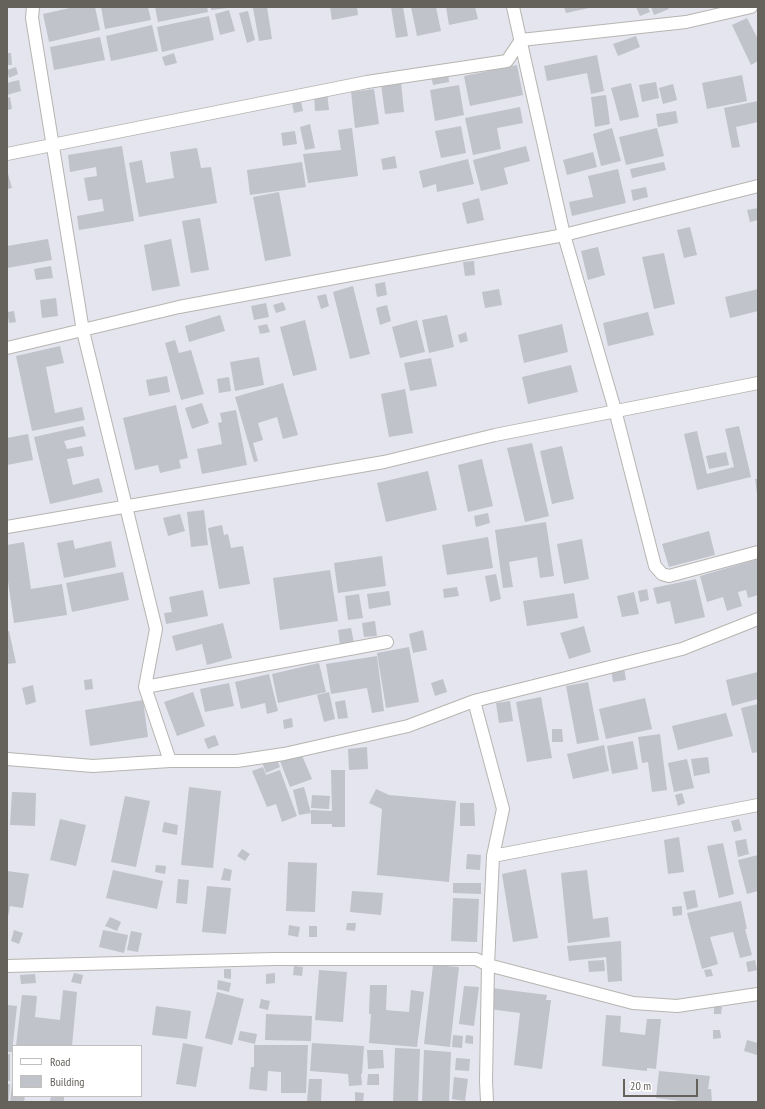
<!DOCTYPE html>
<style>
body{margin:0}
#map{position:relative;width:765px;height:1109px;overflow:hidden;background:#e4e5ef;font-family:"PT Sans Narrow",sans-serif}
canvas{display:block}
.frame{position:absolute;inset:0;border:8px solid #65625c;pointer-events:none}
.legend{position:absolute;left:12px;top:1045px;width:130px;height:52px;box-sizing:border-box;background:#fff;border:1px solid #c1c0be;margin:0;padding:5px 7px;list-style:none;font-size:12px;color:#65625c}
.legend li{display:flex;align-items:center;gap:8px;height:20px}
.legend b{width:20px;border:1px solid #c1c0be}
.scale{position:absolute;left:623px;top:1079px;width:75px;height:18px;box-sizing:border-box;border:2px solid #65625c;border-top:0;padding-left:5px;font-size:12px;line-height:14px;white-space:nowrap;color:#65625c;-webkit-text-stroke:3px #fff;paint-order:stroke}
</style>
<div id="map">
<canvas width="765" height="1109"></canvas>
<div class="frame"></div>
<ul class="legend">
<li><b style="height:5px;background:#fff"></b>Road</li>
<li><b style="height:11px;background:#c0c3ca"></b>Building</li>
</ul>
<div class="scale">20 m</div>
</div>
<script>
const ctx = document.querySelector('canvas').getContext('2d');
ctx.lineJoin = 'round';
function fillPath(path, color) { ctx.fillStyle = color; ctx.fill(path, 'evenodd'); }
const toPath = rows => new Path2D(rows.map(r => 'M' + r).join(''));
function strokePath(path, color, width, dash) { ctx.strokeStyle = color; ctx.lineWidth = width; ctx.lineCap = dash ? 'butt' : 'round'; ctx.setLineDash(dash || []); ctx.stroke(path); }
const building = toPath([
 [74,7,95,7,100,30,49,42,43,14],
 [101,7,148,7,151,20,105,29],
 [155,7,207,7,208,12,158,22],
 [211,7,228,7,228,8,211,10],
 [267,7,272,39,259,41,253,8],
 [330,7,357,7,358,15,332,20],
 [391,7,403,7,408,36,396,38],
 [411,7,436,7,441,31,417,36],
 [446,7,475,7,478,19,449,25],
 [564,7,589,7,589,8,566,13],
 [636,7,648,7,650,12,640,16],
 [651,7,668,7,669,9,654,15],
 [229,10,235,31,220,35,215,14],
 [248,11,255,40,247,43,239,13],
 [209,16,214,40,162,52,157,27],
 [747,18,758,39,758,61,751,65,732,25],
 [152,25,158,51,111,61,106,36],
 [636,36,640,47,618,56,613,44],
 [100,37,105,60,54,70,50,47],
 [7,53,11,53,12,65,7,65],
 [174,53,177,63,165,66,162,57],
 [597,55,604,91,591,94,587,73,547,81,544,66],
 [517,65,523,95,470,106,464,76],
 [16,67,18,74,9,78,7,70],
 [448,72,449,82,433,85,431,75],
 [742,75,747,101,707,109,702,83],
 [19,80,21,91,7,95,7,83],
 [401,82,404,112,385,114,381,84],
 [656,82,659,98,642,102,639,85],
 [631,83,639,117,620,121,611,88],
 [673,84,677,100,663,104,659,88],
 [459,85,464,115,435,121,430,90],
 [374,89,379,124,355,128,351,92],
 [327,92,329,110,315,111,314,94],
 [606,95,610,124,595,127,591,97],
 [10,97,12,109,7,110,7,98],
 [301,101,303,111,294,113,292,103],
 [758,101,758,122,736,127,740,147,732,148,724,108],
 [520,107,523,123,497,128,501,149,473,155,465,118],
 [676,111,678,123,658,127,656,114],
 [310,124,315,148,305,150,300,127],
 [461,126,466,153,441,158,435,131],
 [352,128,358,176,308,183,303,154,341,150,338,130],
 [612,128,621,161,601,166,593,134],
 [657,128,664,156,626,165,619,137],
 [295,131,297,144,283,146,281,133],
 [122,146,134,221,79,230,77,216,104,211,102,199,88,201,84,178,97,176,96,167,70,172,68,155],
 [526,146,530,161,504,168,508,184,481,191,473,160],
 [197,148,201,168,211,167,217,203,139,217,129,163,142,160,146,183,174,178,170,152],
 [593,152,597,167,567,175,563,160],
 [395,156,397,168,383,170,381,159],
 [468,159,474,184,437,192,436,184,423,188,419,171],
 [302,162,306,187,250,195,247,170],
 [664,162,666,170,632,178,630,169],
 [618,169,626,203,572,216,569,202,593,197,588,176],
 [7,170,12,188,7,189],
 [646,187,648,197,633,201,631,190],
 [279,192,291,256,265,261,253,197],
 [479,198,484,220,467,224,462,203],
 [758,208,758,220,750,222,747,210],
 [200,218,209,270,191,273,182,221],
 [690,227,697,255,684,258,677,230],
 [48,239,52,260,7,268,7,246],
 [171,239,180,286,152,291,144,245],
 [598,247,605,275,588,280,581,251],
 [664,253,675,304,654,309,642,257],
 [474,261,475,275,465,276,463,262],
 [51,266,53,278,36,280,34,269],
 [385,282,387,295,377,297,375,284],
 [353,286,370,354,350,359,333,292],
 [499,289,502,305,485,308,482,292],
 [758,289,758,311,730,318,725,297],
 [326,294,329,306,321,309,317,296],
 [56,298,58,316,42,318,40,300],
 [283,302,286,310,276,313,273,305],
 [266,303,269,317,254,320,251,306],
 [387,305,391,321,380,325,376,308],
 [14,311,16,322,9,323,7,312],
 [648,312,654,335,608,346,603,323],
 [220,315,225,331,189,342,185,326],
 [447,315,454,347,429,353,422,320],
 [305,320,317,370,293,376,280,327],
 [417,320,425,352,400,358,392,327],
 [267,324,270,332,260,334,258,326],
 [562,324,568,352,524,363,518,335],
 [466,332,468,341,460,343,458,335],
 [175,340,179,353,191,350,204,394,181,400,165,343],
 [60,346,64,363,46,367,55,413,82,407,85,420,32,431,16,356],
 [259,357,264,385,235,391,230,362],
 [431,358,437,386,410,391,404,363],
 [571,365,578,392,528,404,522,377],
 [167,376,170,392,149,396,146,380],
 [229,377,231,391,219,393,217,379],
 [283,383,298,435,283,439,277,417,258,423,263,440,253,443,258,461,254,462,235,397],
 [405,389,413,433,389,437,381,394],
 [202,403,209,423,192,429,185,408],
 [176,405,188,458,179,460,181,468,160,473,158,465,135,470,123,418],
 [236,410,247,465,202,474,197,449,222,444,218,423,222,422,220,413],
 [83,426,86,436,64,441,67,449,82,446,84,456,67,459,73,485,99,478,103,492,50,504,34,437],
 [739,426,751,477,697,490,684,434,697,431,707,474,734,467,725,429],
 [28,434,33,460,7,465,7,438],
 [532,443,549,516,525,522,507,448],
 [562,446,574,499,552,504,540,451],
 [726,452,729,465,709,469,706,456],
 [482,459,493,506,468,512,458,465],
 [428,471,437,510,386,522,377,483],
 [755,479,758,479,758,493,757,493],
 [204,510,208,545,191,547,187,512],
 [488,513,490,523,476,527,474,516],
 [180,514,185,531,168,536,163,518],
 [546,522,554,576,540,578,537,557,509,562,513,587,503,588,495,530],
 [222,525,224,535,228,534,231,548,243,546,250,584,219,589,208,528],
 [709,531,715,555,669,567,662,544],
 [488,537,493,568,447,575,442,545],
 [582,539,589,579,564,584,557,544],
 [73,540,75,549,111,541,116,567,64,578,57,543],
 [24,542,31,589,62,584,67,615,14,623,7,574,7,545],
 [382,556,386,586,338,593,334,563],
 [758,559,758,595,748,598,746,590,738,592,742,606,727,611,723,597,707,602,700,576],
 [330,570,338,621,280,630,273,578],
 [123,572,129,600,72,612,66,583],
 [496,574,501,599,490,602,485,576],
 [696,579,705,617,675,624,670,601,657,604,653,588],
 [457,587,459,596,444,598,443,589],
 [647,589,649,600,640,602,638,591],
 [203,590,208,616,166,624,164,613,172,612,169,597],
 [389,591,391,605,369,609,367,594],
 [634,592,639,614,622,617,617,596],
 [574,593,578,618,527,626,523,601],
 [359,594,363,618,348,620,345,596],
 [375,621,377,636,364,637,362,623],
 [223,623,232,658,207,665,202,644,176,651,172,636],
 [584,626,591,652,569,659,560,633],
 [351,628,354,643,340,645,338,630],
 [423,630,427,650,413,653,409,634],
 [7,631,9,631,16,663,7,664],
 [409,647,419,702,386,708,377,653],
 [377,656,384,711,372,713,367,688,331,694,326,664],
 [319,663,326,692,278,703,272,674],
 [624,667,626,680,613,682,611,669],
 [758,672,758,699,732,706,726,680],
 [269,674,278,711,267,714,265,703,241,709,235,682],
 [92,679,93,689,85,690,84,680],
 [443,679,447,692,435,696,431,683],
 [588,682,599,740,577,744,566,686],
 [229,683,234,706,205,712,200,689],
 [33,685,36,702,26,705,22,688],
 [193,692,205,726,177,736,164,702],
 [329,692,335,719,324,722,317,695],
 [541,697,552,758,527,762,516,702],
 [645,698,652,729,606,739,599,709],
 [143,700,148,737,90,746,85,710],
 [345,700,348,718,338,719,335,702],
 [510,701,513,721,499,723,496,703],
 [758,704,758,752,752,753,741,708],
 [726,713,733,736,678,750,672,726],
 [292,718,293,727,284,729,283,720],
 [552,729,562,729,563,742,552,742],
 [660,734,667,790,652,792,648,762,642,763,638,737],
 [215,735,219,745,208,749,204,739],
 [633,741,638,769,612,774,607,746],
 [604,745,609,771,573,779,567,754],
 [367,747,368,769,349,770,348,749],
 [301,753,312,779,290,787,280,761],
 [276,757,280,767,266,773,262,762],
 [708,757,710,773,694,776,691,759],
 [687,759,694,788,674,792,668,763],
 [263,767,266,775,280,770,297,816,282,822,276,804,267,807,252,771],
 [331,770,345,770,345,827,332,827,332,824,311,824,311,810,332,811],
 [189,787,221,791,213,868,181,865],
 [304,787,311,813,299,815,293,790],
 [376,789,389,795,456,801,449,882,377,875,382,809,369,803],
 [12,792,36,793,35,826,10,825],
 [682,793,685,803,678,806,675,795],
 [312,795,330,796,329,809,311,808],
 [125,796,150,801,136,867,111,862],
 [460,803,474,803,475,826,460,826],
 [60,819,86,825,76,866,50,860],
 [739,819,742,830,734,832,731,821],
 [164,822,178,825,177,835,162,832],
 [679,837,684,872,668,874,664,840],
 [746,839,749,854,738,857,735,841],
 [723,843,734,894,719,898,707,846],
 [242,849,250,854,245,861,237,856],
 [467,854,481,855,480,870,466,869],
 [758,855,758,891,747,894,738,860],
 [288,862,317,863,315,912,286,911],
 [156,865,166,866,165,874,155,872],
 [224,868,232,870,230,881,221,880],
 [526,869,538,938,513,942,502,874],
 [113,870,163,881,157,909,106,898],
 [587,870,593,919,608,917,610,937,568,943,561,873],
 [7,871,29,874,23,908,10,906,8,917],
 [178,879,189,880,187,904,176,903],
 [453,883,481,883,481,894,453,893],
 [207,886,231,888,226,934,202,932],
 [695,890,698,907,687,910,683,892],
 [352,891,383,893,381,915,350,912],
 [453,898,479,899,477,942,451,941],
 [741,901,747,929,745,929,752,955,740,958,733,932,710,937,718,964,702,969,687,913],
 [682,906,682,915,673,916,672,907],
 [110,917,121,922,117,931,105,926],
 [347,923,356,923,355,931,346,930],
 [289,925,300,927,298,937,288,935],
 [309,926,317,926,317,937,309,937],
 [14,930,23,933,19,944,11,941],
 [103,930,128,935,124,953,99,947],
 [131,931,142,933,138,952,127,950],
 [621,941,622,981,608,982,606,957,569,961,567,946],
 [604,960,605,971,589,972,588,961],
 [755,960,757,970,748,972,746,962],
 [433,965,459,967,450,1047,424,1044],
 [294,966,303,967,302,976,293,975],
 [224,969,231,969,231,979,224,978],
 [711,969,713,976,706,977,704,970],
 [319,970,347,972,343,1022,315,1020],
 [74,973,83,975,81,984,71,982],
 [275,973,275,983,266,984,266,974],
 [35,974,36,983,21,984,20,975],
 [218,980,231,983,229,992,217,989],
 [370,985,387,985,386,1010,409,1012,411,990,424,992,417,1047,369,1043,371,1014,369,1014],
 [464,986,479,987,474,1026,459,1024],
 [492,988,547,995,546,1000,551,1000,542,1069,514,1065,520,1013,489,1009],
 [63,990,77,992,72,1046,16,1046,22,995,37,996,35,1017,60,1020],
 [217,992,244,999,232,1045,205,1038],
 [261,999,270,1001,268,1010,259,1008],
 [7,1005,17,1006,12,1052,7,1052],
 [156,1006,191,1011,187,1039,152,1035],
 [714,1007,722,1007,721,1014,714,1014],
 [266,1014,312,1016,311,1041,265,1040],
 [606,1015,621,1016,620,1032,645,1035,647,1019,661,1019,656,1069,647,1068,647,1071,602,1066],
 [713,1030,720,1030,721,1038,713,1039],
 [240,1031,257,1034,255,1044,238,1040],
 [453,1035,463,1036,462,1048,452,1047],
 [466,1035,473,1036,473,1044,465,1043],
 [747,1040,758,1043,757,1055,744,1051],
 [183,1043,203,1047,196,1087,176,1084],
 [312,1043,364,1046,362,1074,361,1074,362,1085,349,1086,348,1074,310,1071],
 [254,1045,308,1045,306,1093,281,1093,281,1072,268,1071,267,1091,249,1089,251,1067,254,1067],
 [395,1048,420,1049,418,1102,393,1102],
 [367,1050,383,1050,384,1068,368,1069],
 [424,1050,451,1052,449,1102,422,1102],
 [7,1054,10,1054,10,1081,7,1081],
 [456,1058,470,1059,469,1071,455,1070],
 [659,1071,710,1076,708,1089,711,1089,712,1102,689,1102,656,1098],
 [368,1074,379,1074,379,1085,367,1085],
 [454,1077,468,1079,465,1101,452,1099],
 [309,1079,322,1079,321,1102,307,1102],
 [12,1083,13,1096,25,1096,24,1102,10,1102],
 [7,1084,10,1084,9,1102,7,1102],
 [355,1092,364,1093,363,1102,355,1102],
 [51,1096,64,1096,64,1102,50,1102]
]);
const street = toPath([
 [33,7,32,18,83,331,156,629,145,687,170,761,237,761,284,754,408,726,474,701,682,649,758,619],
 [513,7,564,235,615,410,655,566,662,574,669,576,758,552],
 [7,154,367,82,507,61,521,40,686,22,751,7],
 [7,348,179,307,564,235,758,186],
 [7,527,384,462,495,435,758,383],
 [145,687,387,642],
 [474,701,503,809,493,856,488,965,486,1081,487,1102],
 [7,759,93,766,170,761],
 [493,856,758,805],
 [7,966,274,959,476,959,488,965,633,1003,677,1006,758,994]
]);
fillPath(building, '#c0c3ca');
strokePath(street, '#b7b5af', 14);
strokePath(street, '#fff', 12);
</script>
